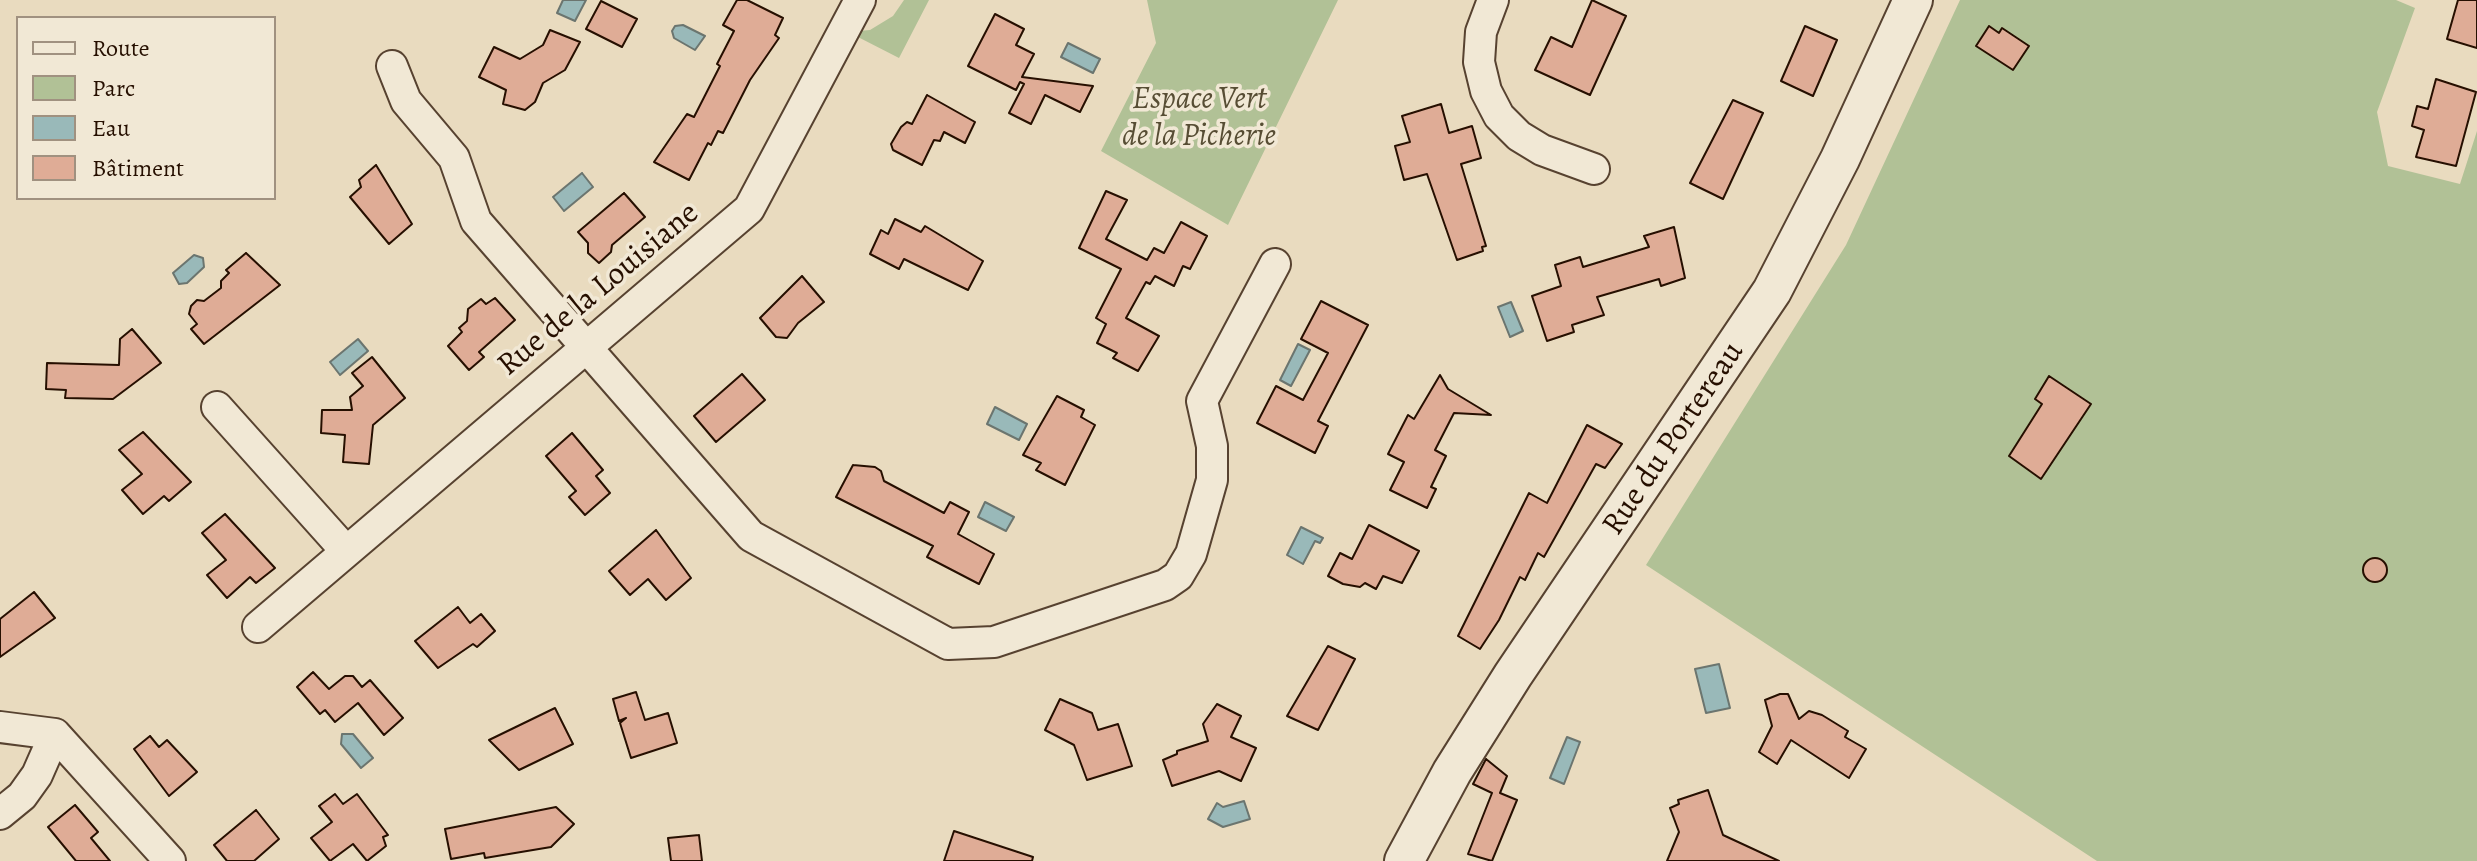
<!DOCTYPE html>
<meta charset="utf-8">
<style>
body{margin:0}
#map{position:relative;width:2477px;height:861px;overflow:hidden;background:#e9dbbf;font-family:Alegreya,serif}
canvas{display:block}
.legend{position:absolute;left:16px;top:16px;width:260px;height:184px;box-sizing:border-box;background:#f1e8d5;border:2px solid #a09180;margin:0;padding:10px 14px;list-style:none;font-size:24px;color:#260f00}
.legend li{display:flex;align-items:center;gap:16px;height:40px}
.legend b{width:40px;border:2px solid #a09180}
</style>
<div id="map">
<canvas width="2477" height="861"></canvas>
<ul class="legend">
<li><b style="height:10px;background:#f1e8d5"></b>Route</li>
<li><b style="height:22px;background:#b1c196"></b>Parc</li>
<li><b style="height:22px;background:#99b9b9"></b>Eau</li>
<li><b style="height:22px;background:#dfac96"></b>Bâtiment</li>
</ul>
</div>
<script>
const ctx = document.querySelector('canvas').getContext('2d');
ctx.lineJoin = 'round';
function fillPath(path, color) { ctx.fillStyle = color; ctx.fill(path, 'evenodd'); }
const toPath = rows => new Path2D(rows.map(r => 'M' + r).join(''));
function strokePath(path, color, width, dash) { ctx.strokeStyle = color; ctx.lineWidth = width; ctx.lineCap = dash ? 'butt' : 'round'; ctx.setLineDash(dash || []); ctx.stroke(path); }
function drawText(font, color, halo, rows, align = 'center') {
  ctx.font = font + ' Alegreya,serif'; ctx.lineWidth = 7; ctx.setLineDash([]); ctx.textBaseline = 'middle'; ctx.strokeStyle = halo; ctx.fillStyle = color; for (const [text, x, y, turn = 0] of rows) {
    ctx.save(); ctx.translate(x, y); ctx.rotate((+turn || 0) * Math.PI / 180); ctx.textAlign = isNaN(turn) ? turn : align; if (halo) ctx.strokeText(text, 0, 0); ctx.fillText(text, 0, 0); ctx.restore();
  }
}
const green = toPath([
 [904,0,929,0,899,58,856,36,859,31,870,30,893,16],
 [1147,0,1338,0,1228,225,1101,151,1156,43],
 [1960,0,2396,0,2415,8,2377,112,2388,166,2460,184,2477,131,2477,861,2097,861,1646,565,1846,245]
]);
const water = toPath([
 [563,0,586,0,575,21,557,13,563,0],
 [683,25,705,36,695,50,674,38,672,31,675,26,683,25],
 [1068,43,1100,59,1093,73,1061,57,1068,43],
 [582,173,593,187,564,211,553,197,582,173],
 [194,255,203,258,204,267,187,283,179,284,173,273,194,255],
 [1511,302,1523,331,1510,337,1498,307,1511,302],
 [358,339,368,351,340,375,330,362,358,339],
 [1298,344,1310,350,1291,386,1280,380,1298,344],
 [995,407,1027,424,1019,440,987,424,995,407],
 [985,502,1014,517,1006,531,978,517,985,502],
 [1301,527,1323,538,1320,543,1315,541,1303,564,1287,555,1301,527],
 [1719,664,1730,708,1706,713,1695,669,1719,664],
 [342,734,353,734,373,758,361,768,341,744,342,734],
 [1567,737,1580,742,1564,784,1550,778,1567,737],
 [1244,801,1250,819,1223,827,1208,819,1217,803,1223,807,1244,801]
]);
const building = toPath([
 [737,0,747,0,783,18,775,35,779,38,750,80,723,133,718,131,711,145,708,143,689,180,654,162,687,114,694,117,720,66,717,64,734,31,723,25,737,0],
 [1592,0,1626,16,1590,95,1535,70,1551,37,1572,47,1592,0],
 [2458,0,2477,0,2477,48,2447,39,2458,0],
 [601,1,637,19,622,47,586,29,601,1],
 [995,14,1024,29,1016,45,1034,54,1022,77,1093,86,1080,112,1045,95,1031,124,1009,113,1024,84,1020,82,1016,90,968,66,995,14],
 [1805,26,1837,40,1813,96,1781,81,1805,26],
 [1989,26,1999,33,2002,28,2029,46,2013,70,1976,46,1989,26],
 [550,30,580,42,565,70,543,83,535,102,525,110,503,104,506,90,479,77,494,47,520,59,543,45,550,30],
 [2436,79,2476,92,2456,166,2416,157,2424,130,2412,126,2417,106,2428,109,2436,79],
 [927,95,975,122,965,143,944,132,940,141,934,140,922,165,893,150,891,144,901,127,907,122,912,124,927,95],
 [1733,100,1763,113,1723,199,1690,183,1733,100],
 [1441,104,1449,133,1472,126,1481,158,1461,164,1486,246,1482,247,1483,251,1457,260,1427,174,1404,180,1395,146,1410,142,1402,116,1441,104],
 [376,165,412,224,389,244,350,197,361,187,359,180,376,165],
 [1106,191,1127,200,1106,239,1147,260,1154,248,1164,253,1181,222,1207,236,1190,269,1183,266,1174,286,1155,276,1150,284,1146,282,1126,318,1159,336,1138,371,1113,358,1117,353,1097,343,1106,324,1096,318,1121,269,1079,248,1106,191],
 [624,193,645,217,612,245,611,252,599,263,588,253,588,243,578,232,624,193],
 [895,219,921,232,925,226,983,261,968,290,904,259,899,269,870,254,881,230,888,234,895,219],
 [1674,227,1685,278,1661,286,1659,279,1597,297,1604,315,1572,325,1574,332,1547,341,1532,296,1561,286,1555,265,1580,257,1583,267,1649,247,1644,236,1674,227],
 [246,253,280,285,204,344,191,329,197,324,189,314,191,306,197,300,204,301,221,288,221,281,229,273,226,270,246,253],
 [802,276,824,302,798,323,787,338,776,337,760,318,802,276],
 [495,298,515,320,479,352,484,357,469,370,448,346,462,332,459,328,467,321,468,309,481,299,486,304,495,298],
 [1321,301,1368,325,1318,421,1328,426,1315,453,1257,423,1276,386,1303,400,1328,353,1301,339,1321,301],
 [132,329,161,363,113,399,65,398,66,390,46,389,47,363,119,365,120,339,132,329],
 [372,357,405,398,373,425,369,464,343,462,345,435,321,433,322,410,352,410,350,397,363,386,352,373,372,357],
 [742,374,765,400,716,442,694,416,742,374],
 [1440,375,1448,389,1491,415,1454,413,1435,450,1446,456,1431,487,1436,489,1427,508,1390,490,1404,462,1388,454,1408,415,1414,419,1440,375],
 [2049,376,2091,404,2041,479,2009,456,2042,404,2035,399,2049,376],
 [1057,396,1084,410,1081,417,1095,425,1065,485,1036,470,1041,463,1023,455,1057,396],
 [1587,425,1622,444,1605,468,1596,464,1544,557,1538,553,1525,580,1520,577,1499,620,1480,649,1458,636,1529,493,1547,503,1587,425],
 [143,432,191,482,169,501,164,496,143,514,122,490,142,474,119,450,143,432],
 [572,433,603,470,596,476,610,493,585,515,569,497,576,491,546,456,572,433],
 [853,465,875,467,881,471,884,481,944,513,950,502,969,512,958,534,994,554,979,584,927,557,933,546,836,497,853,465],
 [225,514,275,568,256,583,250,577,227,598,207,575,226,560,202,533,225,514],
 [1369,525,1419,551,1402,583,1383,576,1376,589,1365,583,1360,587,1343,584,1328,576,1340,553,1352,559,1369,525],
 [656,530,691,578,666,600,648,579,630,595,609,571,656,530],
 '2363 570a12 12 0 1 1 24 0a12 12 0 1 1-24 0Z',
 [34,592,55,618,0,657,0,619,34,592],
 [458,607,470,623,481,614,495,631,477,647,473,644,438,668,415,641,458,607],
 [1328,646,1355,659,1318,730,1287,716,1328,646],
 [313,672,329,689,345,676,353,676,362,687,370,680,403,718,384,735,358,703,335,722,325,710,320,714,297,687,313,672],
 [636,692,645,720,668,713,677,743,631,758,620,723,626,718,619,721,613,699,636,692],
 [1780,694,1788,694,1799,719,1809,711,1822,715,1848,731,1845,737,1866,749,1849,778,1791,740,1777,764,1759,752,1772,726,1765,700,1780,694],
 [1060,699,1092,713,1098,730,1118,724,1132,766,1087,780,1074,745,1045,730,1060,699],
 [1217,704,1241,716,1231,737,1256,748,1241,781,1219,771,1172,786,1163,760,1177,754,1177,751,1208,741,1203,724,1217,704],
 [555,708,573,744,519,770,489,740,555,708],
 [150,736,159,747,167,740,197,772,169,796,134,749,150,736],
 [1486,759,1507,776,1500,793,1517,800,1492,861,1468,854,1492,793,1473,784,1486,759],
 [1708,790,1723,835,1779,861,1667,861,1679,832,1670,808,1679,804,1678,800,1708,790],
 [335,794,343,804,357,794,388,835,383,837,386,846,367,861,353,844,330,861,311,838,332,822,319,806,335,794],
 [75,805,98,832,91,838,110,861,76,861,48,827,75,805],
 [556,807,574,824,551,847,485,858,484,853,451,859,445,829,556,807],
 [256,810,279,839,254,861,227,861,214,845,256,810],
 [954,831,1033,857,1032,861,944,861,954,831],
 [699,835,702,861,671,861,668,838,699,835]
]);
const minor = toPath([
 [1493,0,1481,32,1479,62,1486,91,1499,116,1519,136,1542,150,1594,169],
 [392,66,406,101,454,158,476,221,751,536,948,644,994,642,1165,585,1178,576,1191,554,1212,480,1212,446,1202,401,1275,264],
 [217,407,346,551],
 [258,627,749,209,860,0],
 [0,727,55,734],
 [55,734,170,861],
 [0,814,22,796,37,775,55,734]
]);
const tertiary = toPath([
 [1404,861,1452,772,1513,675,1772,291,1840,159,1913,0]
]);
const parkNames = [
 ["Espace Vert",1199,100],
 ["de la Picherie",1199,137]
];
const streetNames = [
 ["Rue de la Louisiane",599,290,-40],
 ["Rue du Portereau",1674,439,-56]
];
fillPath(green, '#b1c196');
fillPath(water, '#99b9b9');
strokePath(water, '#6b756f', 2);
fillPath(building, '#dfac96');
strokePath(building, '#260f00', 2);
strokePath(minor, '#574230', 34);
strokePath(tertiary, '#574230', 42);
strokePath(minor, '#f1e8d5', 30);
strokePath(tertiary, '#f1e8d5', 38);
drawText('italic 32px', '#574d34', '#f1e8d5', parkNames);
drawText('32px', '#260f00', '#f1e8d5', streetNames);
</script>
